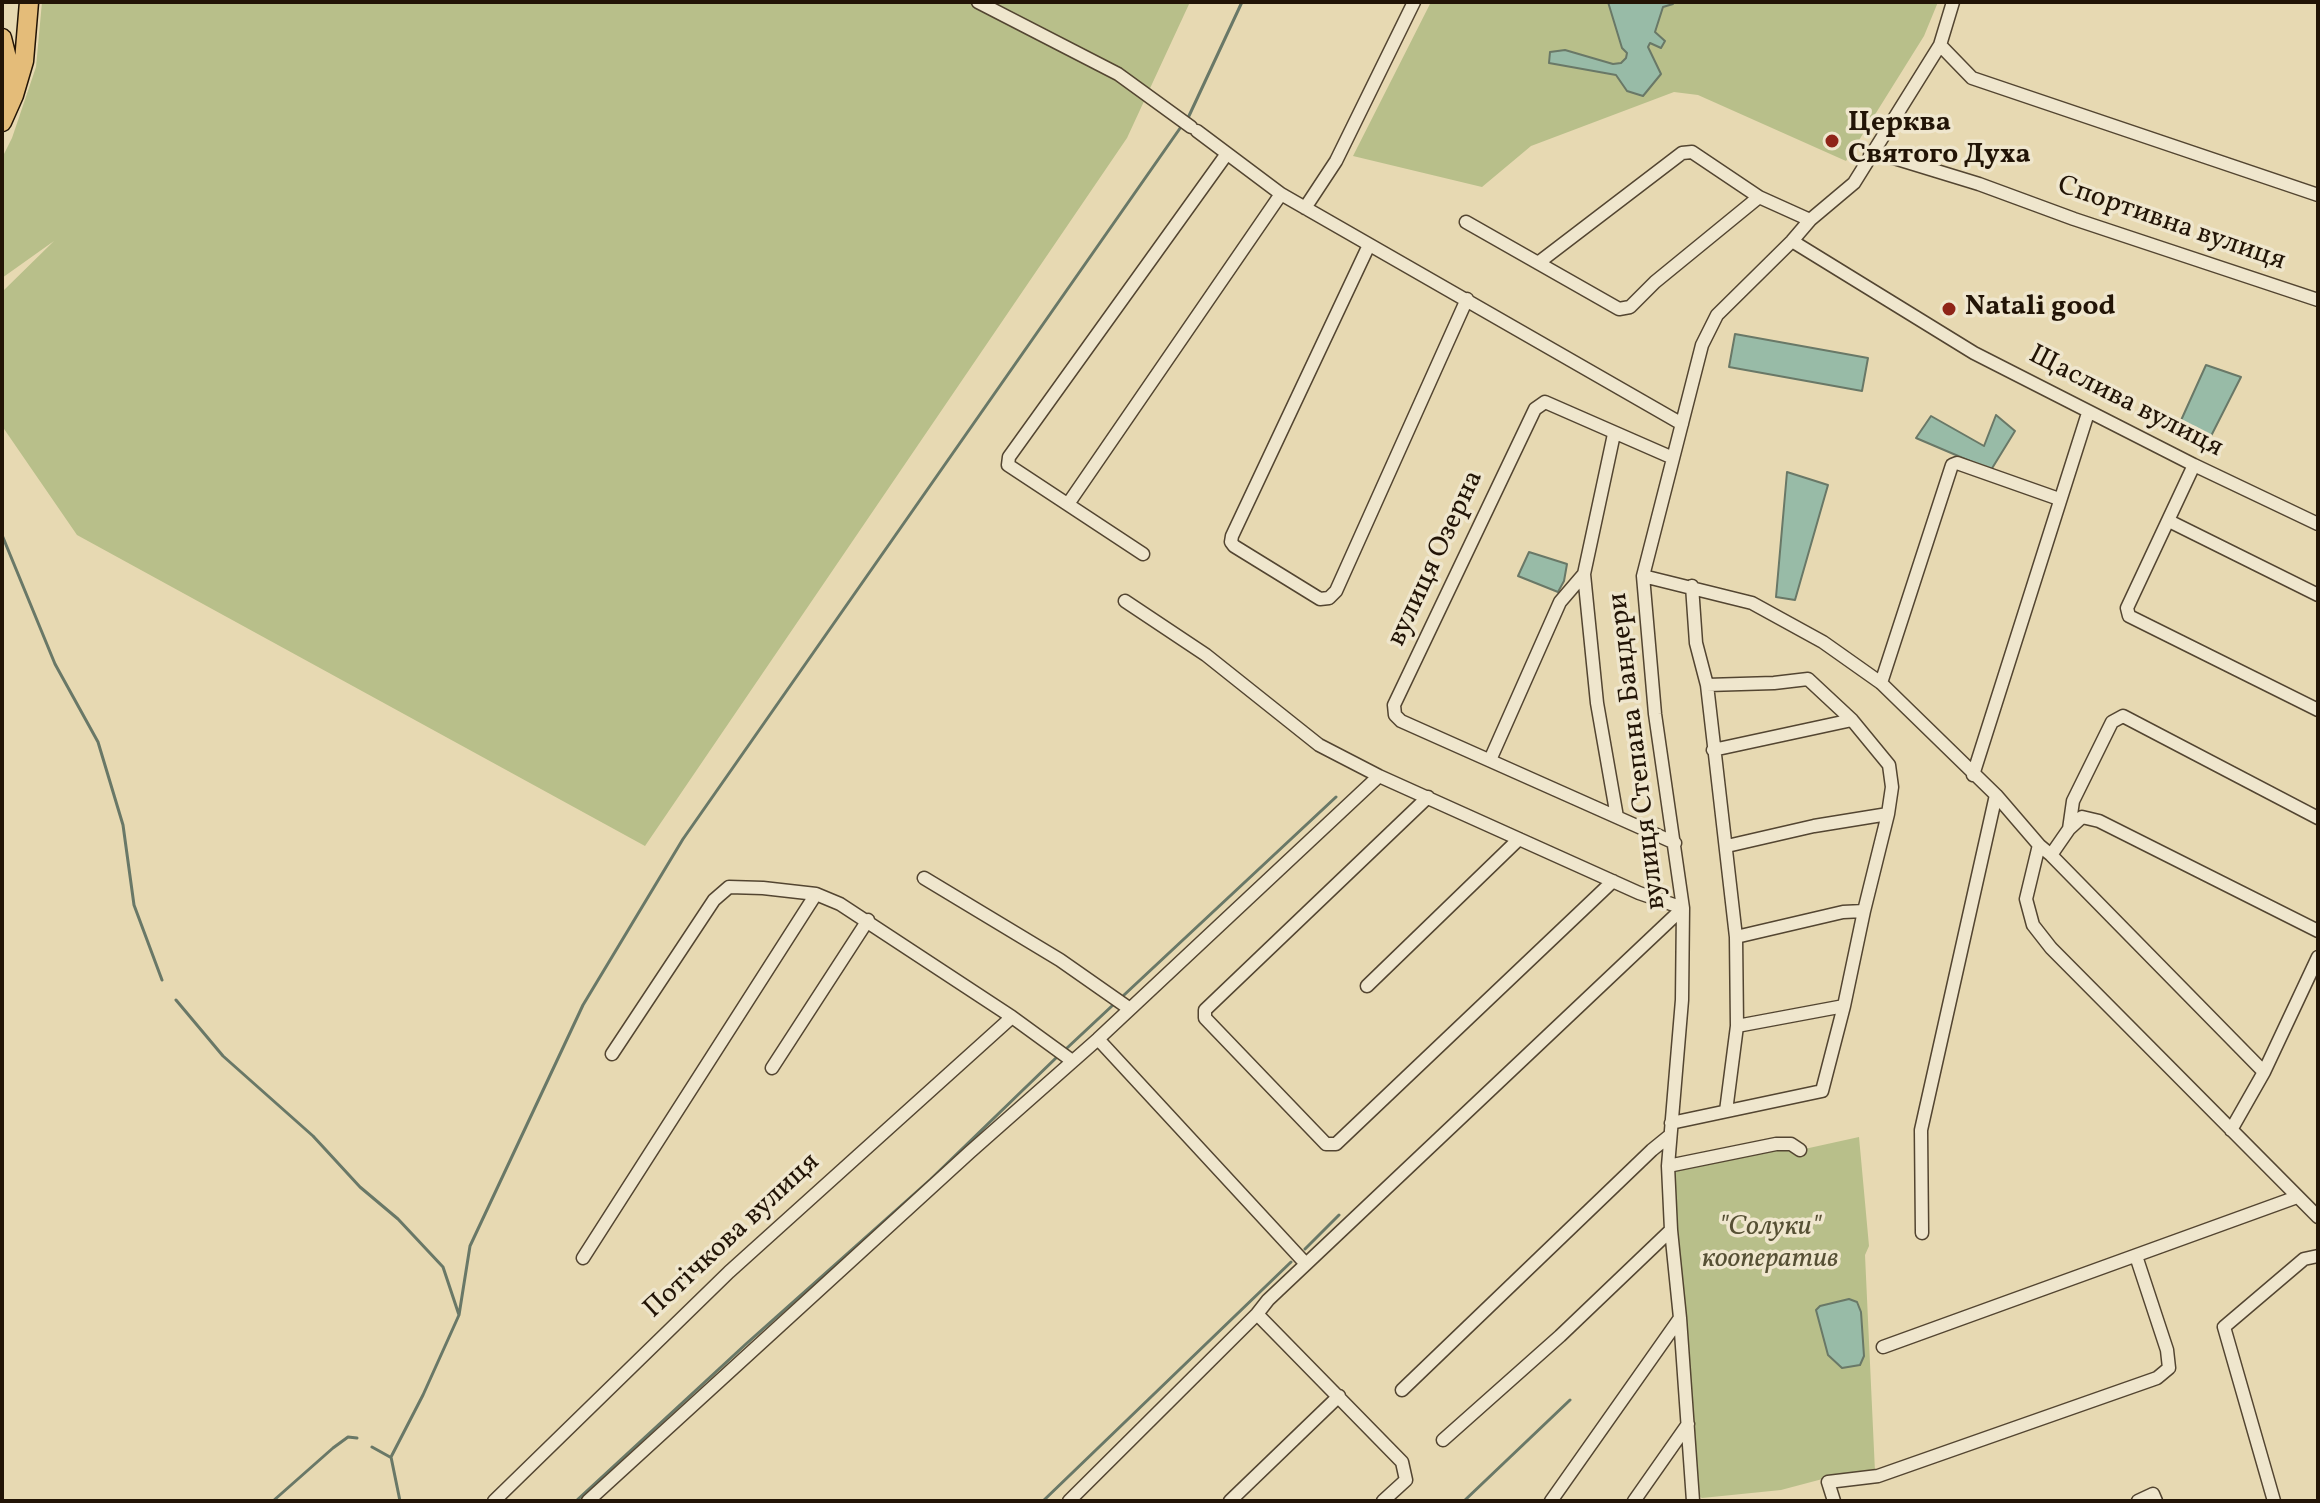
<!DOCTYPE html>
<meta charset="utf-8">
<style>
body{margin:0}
#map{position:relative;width:2320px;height:1503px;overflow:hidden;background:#e7d9b2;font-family:Vollkorn,serif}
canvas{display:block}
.frame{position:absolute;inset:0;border:4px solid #221406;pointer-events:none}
</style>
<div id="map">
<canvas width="2320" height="1503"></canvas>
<div class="frame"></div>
</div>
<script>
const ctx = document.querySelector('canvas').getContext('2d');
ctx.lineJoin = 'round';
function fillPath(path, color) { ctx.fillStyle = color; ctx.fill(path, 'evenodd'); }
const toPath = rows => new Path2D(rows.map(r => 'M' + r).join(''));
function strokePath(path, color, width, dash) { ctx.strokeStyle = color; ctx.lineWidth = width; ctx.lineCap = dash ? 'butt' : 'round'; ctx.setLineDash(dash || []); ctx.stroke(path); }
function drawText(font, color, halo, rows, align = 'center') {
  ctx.font = font + ' Vollkorn,serif'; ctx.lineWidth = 7; ctx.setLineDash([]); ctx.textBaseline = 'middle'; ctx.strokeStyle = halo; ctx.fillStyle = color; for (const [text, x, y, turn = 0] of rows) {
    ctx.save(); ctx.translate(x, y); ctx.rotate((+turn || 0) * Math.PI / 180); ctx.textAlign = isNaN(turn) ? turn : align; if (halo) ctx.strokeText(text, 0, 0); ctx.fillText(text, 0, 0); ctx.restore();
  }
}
const green = toPath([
 [42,2,1190,2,1127,138,645,846,77,535,2,426,2,292,54,241,2,278,2,158,12,138,36,67],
 [1431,2,1938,2,1924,36,1846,161,1698,95,1674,92,1531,146,1482,187,1353,156],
 [1859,1137,1869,1246,1865,1255,1875,1472,1830,1477,1781,1490,1702,1498,1697,1495,1668,1166,1783,1147,1800,1150]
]);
const water = toPath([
 [1608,2,1673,2,1673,4,1663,7,1655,32,1665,41,1661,48,1650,43,1648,47,1661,74,1643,96,1627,91,1616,75,1549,63,1550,52,1565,50,1613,64,1621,63,1626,58,1627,53,1622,48,1608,2],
 [1735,334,1868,358,1862,391,1729,367,1735,334],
 [2206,365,2241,377,2209,440,2178,427,2206,365],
 [1996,415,2015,431,1991,470,1916,438,1931,416,1984,446,1996,415],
 [1787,472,1828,485,1795,600,1776,597,1787,472],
 [1529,552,1567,564,1564,581,1558,592,1518,576,1529,552],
 [1849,1299,1857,1302,1861,1312,1864,1356,1860,1365,1842,1368,1828,1355,1816,1310,1820,1306,1849,1299]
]);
const stream = toPath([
 [1188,118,1242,2],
 [2,535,55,664,98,742,123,825,134,905,162,980],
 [1124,995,1336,797],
 [176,1000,223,1056,313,1136,360,1187,398,1219,443,1267,459,1315,470,1246,583,1005,683,839,1183,124],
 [1067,1048,1113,1005],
 [1305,1249,1339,1215],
 [372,1447,390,1457],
 [273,1501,333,1448,348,1437,357,1438],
 [400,1501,391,1457,423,1395,459,1315],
 [576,1501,746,1344,931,1179,1057,1057],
 [1043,1501,1291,1262],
 [1464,1501,1570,1400]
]);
const minor = toPath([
 [978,2,1118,74,1191,127],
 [1940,45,1972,78,2318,195],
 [1197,131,1281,194,1682,424],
 [1870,155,1894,158,1979,184,2074,219,2318,300],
 [1305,208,1336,161,1414,2],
 [1466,222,1619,309,1630,307,1655,282,1759,197],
 [1792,241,1974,353,2194,465,2318,524],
 [1369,245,1232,536,1231,542,1234,546,1320,599,1329,598,1336,591,1467,299],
 [1538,263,1682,153,1692,152,1759,197,1810,220],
 [1673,458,1545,402,1535,409,1394,705,1395,715,1401,721,1675,843],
 [2194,465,2127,608,2129,616,2318,710],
 [1068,504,1281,194],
 [2169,521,2318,595],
 [1143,554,1008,465,1009,457,1226,155],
 [1584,574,1597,703,1617,817],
 [1643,576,1752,603,1823,642,1881,683,1996,795,2039,845,2026,899,2033,925,2051,948,2318,1217],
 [1692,586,1696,643,1707,685,1736,937,1737,1026,1726,1111],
 [1881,683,1952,465,1957,463,2059,499],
 [1713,750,1852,720],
 [1490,760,1560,602,1584,574,1614,434],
 [1973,775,2088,413],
 [1428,797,1205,1010,1205,1018,1326,1144,1336,1144,1613,881],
 [2069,829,2082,817,2099,821,2318,931],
 [2039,845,2051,855,2069,829,2073,801,2112,722,2123,716,2318,818],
 [1727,846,1814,826,1888,814],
 [2051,855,2264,1072],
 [924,878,1060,960,1130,1009],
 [1736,937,1843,912,1864,911],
 [1367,986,1519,839],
 [1737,1026,1844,1006],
 [1098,1039,1306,1264],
 [612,1054,714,900,729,887,763,888,816,894,840,904,1012,1017,1071,1060],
 [772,1068,868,920],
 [1671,1123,1822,1091,1844,1006,1864,911,1888,814,1892,787,1889,765,1852,720,1808,679,1774,683,1707,685],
 [2231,1130,2264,1072,2318,957],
 [1668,1166,1776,1144,1791,1144,1800,1150],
 [1922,1233,1921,1130,1996,795],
 [583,1258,816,894],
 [1257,1314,1402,1462,1406,1480,1383,1501],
 [1680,1318,1693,1501],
 [1883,1347,2297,1197],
 [1402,1390,1652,1150,1668,1137],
 [1443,1440,1560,1336,1671,1230],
 [494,1501,729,1272,1012,1017],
 [588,1501,970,1152,1098,1039,1379,776],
 [1069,1501,1257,1314,1268,1300,1683,908,1639,893,1379,776,1319,745,1206,655,1125,601],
 [1230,1501,1339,1396],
 [1551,1501,1680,1318,1671,1230,1668,1166,1682,1000,1683,908,1655,714,1643,576,1702,345,1717,315,1792,241,1810,220,1854,183,1940,45,1953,2],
 [1634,1501,1688,1424],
 [1834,1501,1828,1482,1878,1476,2157,1378,2169,1368,2167,1350,2136,1256],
 [2138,1501,2153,1494,2156,1501],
 [2274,1501,2224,1327,2304,1259,2318,1256]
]);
const highway = toPath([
 [2,38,8,62,6,95],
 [2,122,14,95,24,61,29,2]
]);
const markers = [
 [1832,141,8,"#8f2418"],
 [1949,309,8,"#8f2418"]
];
const poiNames = [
 ["Церква",1848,125],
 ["Святого Духа",1848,157],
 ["Natali good",1965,309]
];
const streetNames = [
 ["Спортивна вулиця",2171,225,19],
 ["Щаслива вулиця",2125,403,27],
 ["вулиця Озерна",1437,559,-65],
 ["вулиця Степана Бандери",1639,751,-97],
 ["Потічкова вулиця",733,1237,-43]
];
const parkNames = [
 ["\"Солуки\"",1770,1229],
 ["кооператив",1770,1261]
];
fillPath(green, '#b8bf8a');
fillPath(water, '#98bba7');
strokePath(water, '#697867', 2);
strokePath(stream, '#697867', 3);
strokePath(minor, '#534531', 15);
strokePath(highway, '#221406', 21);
strokePath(minor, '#efe6cd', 12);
strokePath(highway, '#e4bc79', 18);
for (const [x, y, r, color] of markers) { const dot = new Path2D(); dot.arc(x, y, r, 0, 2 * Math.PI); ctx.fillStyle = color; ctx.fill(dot); strokePath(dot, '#efe6cd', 3); }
drawText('bold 28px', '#221406', '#efe6cd', poiNames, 'left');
drawText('28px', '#221406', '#efe6cd', streetNames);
drawText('italic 28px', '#565034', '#efe6cd', parkNames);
</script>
